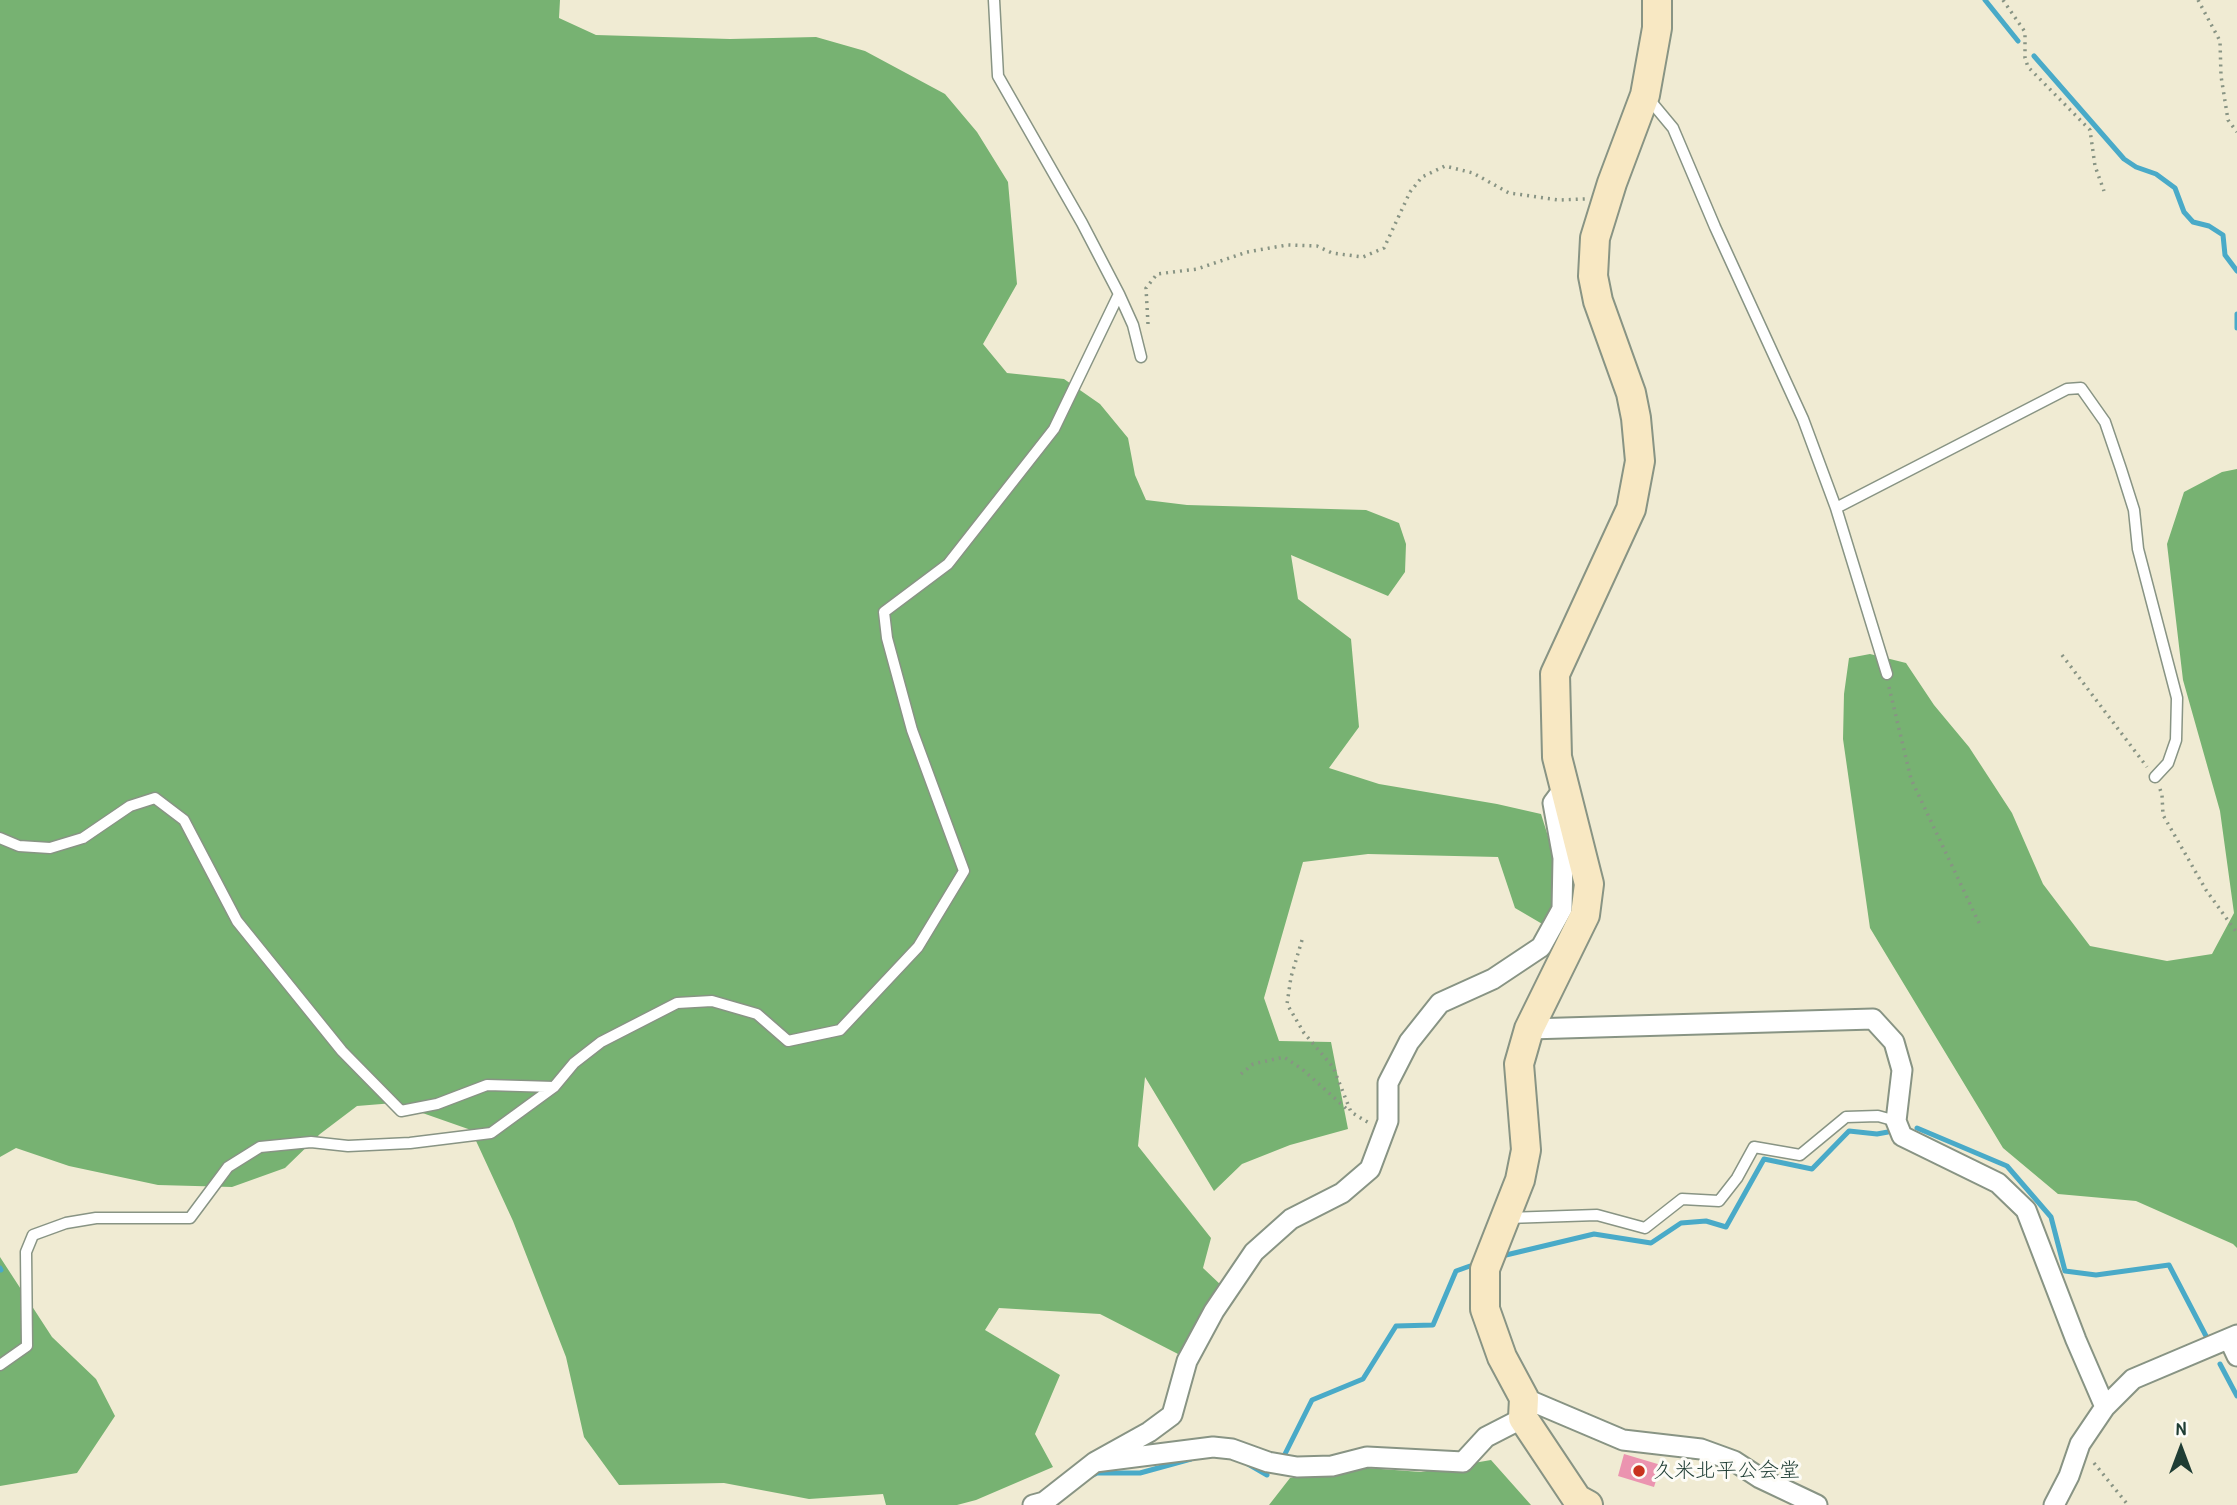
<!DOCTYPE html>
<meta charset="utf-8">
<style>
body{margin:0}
#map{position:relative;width:2237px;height:1505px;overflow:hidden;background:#f0ebd3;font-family:"Patrick Hand",sans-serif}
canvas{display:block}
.north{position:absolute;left:2146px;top:1414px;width:70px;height:70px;-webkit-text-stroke:5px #fdfcf7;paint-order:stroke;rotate:0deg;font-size:19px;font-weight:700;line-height:28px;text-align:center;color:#1f3d34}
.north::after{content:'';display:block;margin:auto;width:24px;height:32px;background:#1f3d34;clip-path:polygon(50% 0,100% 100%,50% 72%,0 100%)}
</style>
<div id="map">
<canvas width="2237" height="1505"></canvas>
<div class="north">N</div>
</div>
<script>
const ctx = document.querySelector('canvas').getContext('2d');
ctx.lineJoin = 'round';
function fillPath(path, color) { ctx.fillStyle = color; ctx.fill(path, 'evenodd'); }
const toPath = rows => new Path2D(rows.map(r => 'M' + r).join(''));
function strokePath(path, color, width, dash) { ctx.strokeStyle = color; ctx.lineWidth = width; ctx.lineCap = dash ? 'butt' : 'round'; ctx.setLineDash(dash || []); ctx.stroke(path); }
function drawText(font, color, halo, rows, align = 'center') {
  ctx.font = font + ' "Patrick Hand","Klee One",sans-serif'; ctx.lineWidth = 6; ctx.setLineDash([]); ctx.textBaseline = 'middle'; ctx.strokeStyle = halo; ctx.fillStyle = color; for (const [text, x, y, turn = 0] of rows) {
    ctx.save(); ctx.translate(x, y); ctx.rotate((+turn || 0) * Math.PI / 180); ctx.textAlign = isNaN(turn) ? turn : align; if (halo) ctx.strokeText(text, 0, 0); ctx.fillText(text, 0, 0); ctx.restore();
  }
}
const forest = toPath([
 [0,0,560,0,559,18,596,35,730,39,816,37,865,51,945,94,977,132,1008,182,1017,284,983,344,1007,373,1064,379,1100,404,1128,438,1135,475,1146,500,1187,505,1366,510,1399,523,1406,544,1405,572,1388,596,1291,555,1298,599,1351,639,1359,727,1329,768,1379,784,1497,804,1541,814,1552,849,1558,895,1544,925,1515,908,1498,857,1368,854,1303,862,1264,998,1279,1041,1331,1042,1348,1129,1290,1145,1242,1164,1214,1191,1145,1077,1138,1146,1211,1238,1203,1268,1222,1286,1178,1354,1100,1314,999,1308,985,1330,1060,1375,1035,1434,1053,1467,976,1500,957,1505,886,1505,883,1494,809,1499,724,1483,619,1485,584,1437,566,1357,513,1221,471,1130,394,1103,357,1106,320,1134,285,1168,232,1187,158,1185,69,1166,16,1148,0,1157],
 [2237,469,2237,1248,2233,1244,2136,1201,2058,1194,2003,1148,1870,928,1843,739,1844,694,1849,658,1870,654,1906,663,1934,705,1969,747,2012,813,2043,884,2090,946,2167,961,2212,954,2234,913,2220,811,2183,680,2167,544,2184,492,2222,472],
 [0,1257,52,1337,96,1379,115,1416,77,1473,0,1486],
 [1491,1460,1531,1505,1269,1505,1290,1478,1368,1468,1421,1472]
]);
const stream = toPath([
 [1985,0,2018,41],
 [2034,56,2124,159,2136,167,2156,174,2175,188,2184,212,2193,222,2209,226,2223,235,2225,255,2237,271],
 [2237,314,2237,328],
 [1917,1128,2007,1166,2051,1217,2065,1271,2096,1275,2169,1265,2206,1336],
 [1506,1255,1594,1234,1651,1243,1681,1223,1706,1221,1726,1227,1764,1159,1812,1169,1849,1131,1877,1134,1888,1132],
 [0,1268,1,1270],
 [2220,1364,2237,1396],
 [1285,1454,1312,1400,1363,1379,1396,1326,1433,1325,1456,1271,1470,1266],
 [1248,1464,1267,1475],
 [1091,1476,1097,1473,1140,1473,1191,1459]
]);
const building = toPath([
 [1624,1454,1661,1465,1654,1487,1618,1476]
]);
const path = toPath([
 [2003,0,2025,32,2025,58,2028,67,2090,130,2095,166,2104,191],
 [2198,0,2220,41,2221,76,2228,120,2237,132],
 [1148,324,1146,288,1157,274,1197,269,1247,252,1287,245,1317,246,1332,253,1363,257,1384,248,1410,192,1422,177,1445,166,1473,173,1509,193,1559,200,1585,199],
 [2062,655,2147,767],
 [1889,687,1911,779,1980,925],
 [2160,789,2162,795,2163,815,2206,890,2237,933],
 [1302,940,1291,977,1287,1004,1304,1033,1333,1067,1351,1112,1369,1123],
 [1241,1074,1253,1064,1284,1057,1302,1069,1349,1111],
 [2094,1463,2128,1505]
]);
const lane = toPath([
 [994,0,998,76,1082,223,1119,294,1133,325,1141,357],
 [1648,98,1673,128,1715,227,1803,419,1836,508,2067,389,2081,388,2105,422,2121,469,2134,510,2138,549,2177,698,2176,740,2168,763,2155,777],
 [1836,508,1887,674],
 [0,838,19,846,50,848,83,838,130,806,155,798,184,820,237,921,342,1051,401,1111,437,1104,487,1085,554,1087],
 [1507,1218,1597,1215,1645,1228,1682,1199,1719,1201,1737,1178,1754,1147,1800,1155,1846,1117,1878,1116,1896,1121],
 [0,1365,27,1346,26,1252,33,1235,66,1223,96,1218,190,1218,228,1167,260,1147,311,1142,348,1146,410,1143,491,1133,554,1087,574,1063,601,1042,677,1003,712,1001,757,1014,788,1041,840,1030,918,947,964,871,912,730,887,638,884,612,948,564,1054,429,1119,294]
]);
const street = toPath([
 [1529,1029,1873,1019,1894,1042,1902,1070,1896,1121,1902,1136,1998,1183,2026,1210,2076,1340,2105,1407],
 [2229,1339,2237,1356],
 [1524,1398,1623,1440,1701,1449,1734,1461,1760,1478,1817,1505],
 [1095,1462,1149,1432,1172,1415,1187,1361,1214,1311,1254,1252,1291,1219,1342,1193,1370,1169,1388,1121,1388,1083,1409,1042,1440,1003,1493,979,1541,947,1562,909,1563,858,1553,803,1565,787],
 [1033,1505,1044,1502,1095,1462,1213,1447,1232,1449,1268,1462,1297,1467,1332,1466,1367,1457,1463,1462,1486,1437,1523,1418],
 [2054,1505,2069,1476,2080,1444,2105,1407,2133,1379,2237,1335]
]);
const secondary = toPath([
 [1588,1505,1577,1499,1523,1418,1524,1398,1502,1357,1485,1309,1485,1269,1520,1180,1526,1150,1519,1064,1529,1029,1585,915,1589,884,1557,757,1555,674,1631,509,1640,461,1636,418,1631,393,1598,301,1593,276,1595,238,1612,183,1645,95,1657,28,1657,0]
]);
const markers = [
 [1639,1471,7,"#c8321e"]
];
const poiNames = [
 ["久米北平公会堂",1653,1471]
];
fillPath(forest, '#77b272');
strokePath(stream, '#49aac8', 5);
fillPath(building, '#eb94b0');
strokePath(lane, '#889484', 13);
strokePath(street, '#889484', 23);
strokePath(secondary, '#889484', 32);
strokePath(path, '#889484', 3.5, [2, 5]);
strokePath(lane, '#fff', 10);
strokePath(street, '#fff', 19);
strokePath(secondary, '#f8e8c3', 28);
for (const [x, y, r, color] of markers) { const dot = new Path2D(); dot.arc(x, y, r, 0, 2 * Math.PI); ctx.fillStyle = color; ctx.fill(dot); strokePath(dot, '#fdfcf7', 2.5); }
drawText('21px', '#1f3d34', '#fdfcf7', poiNames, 'left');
</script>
